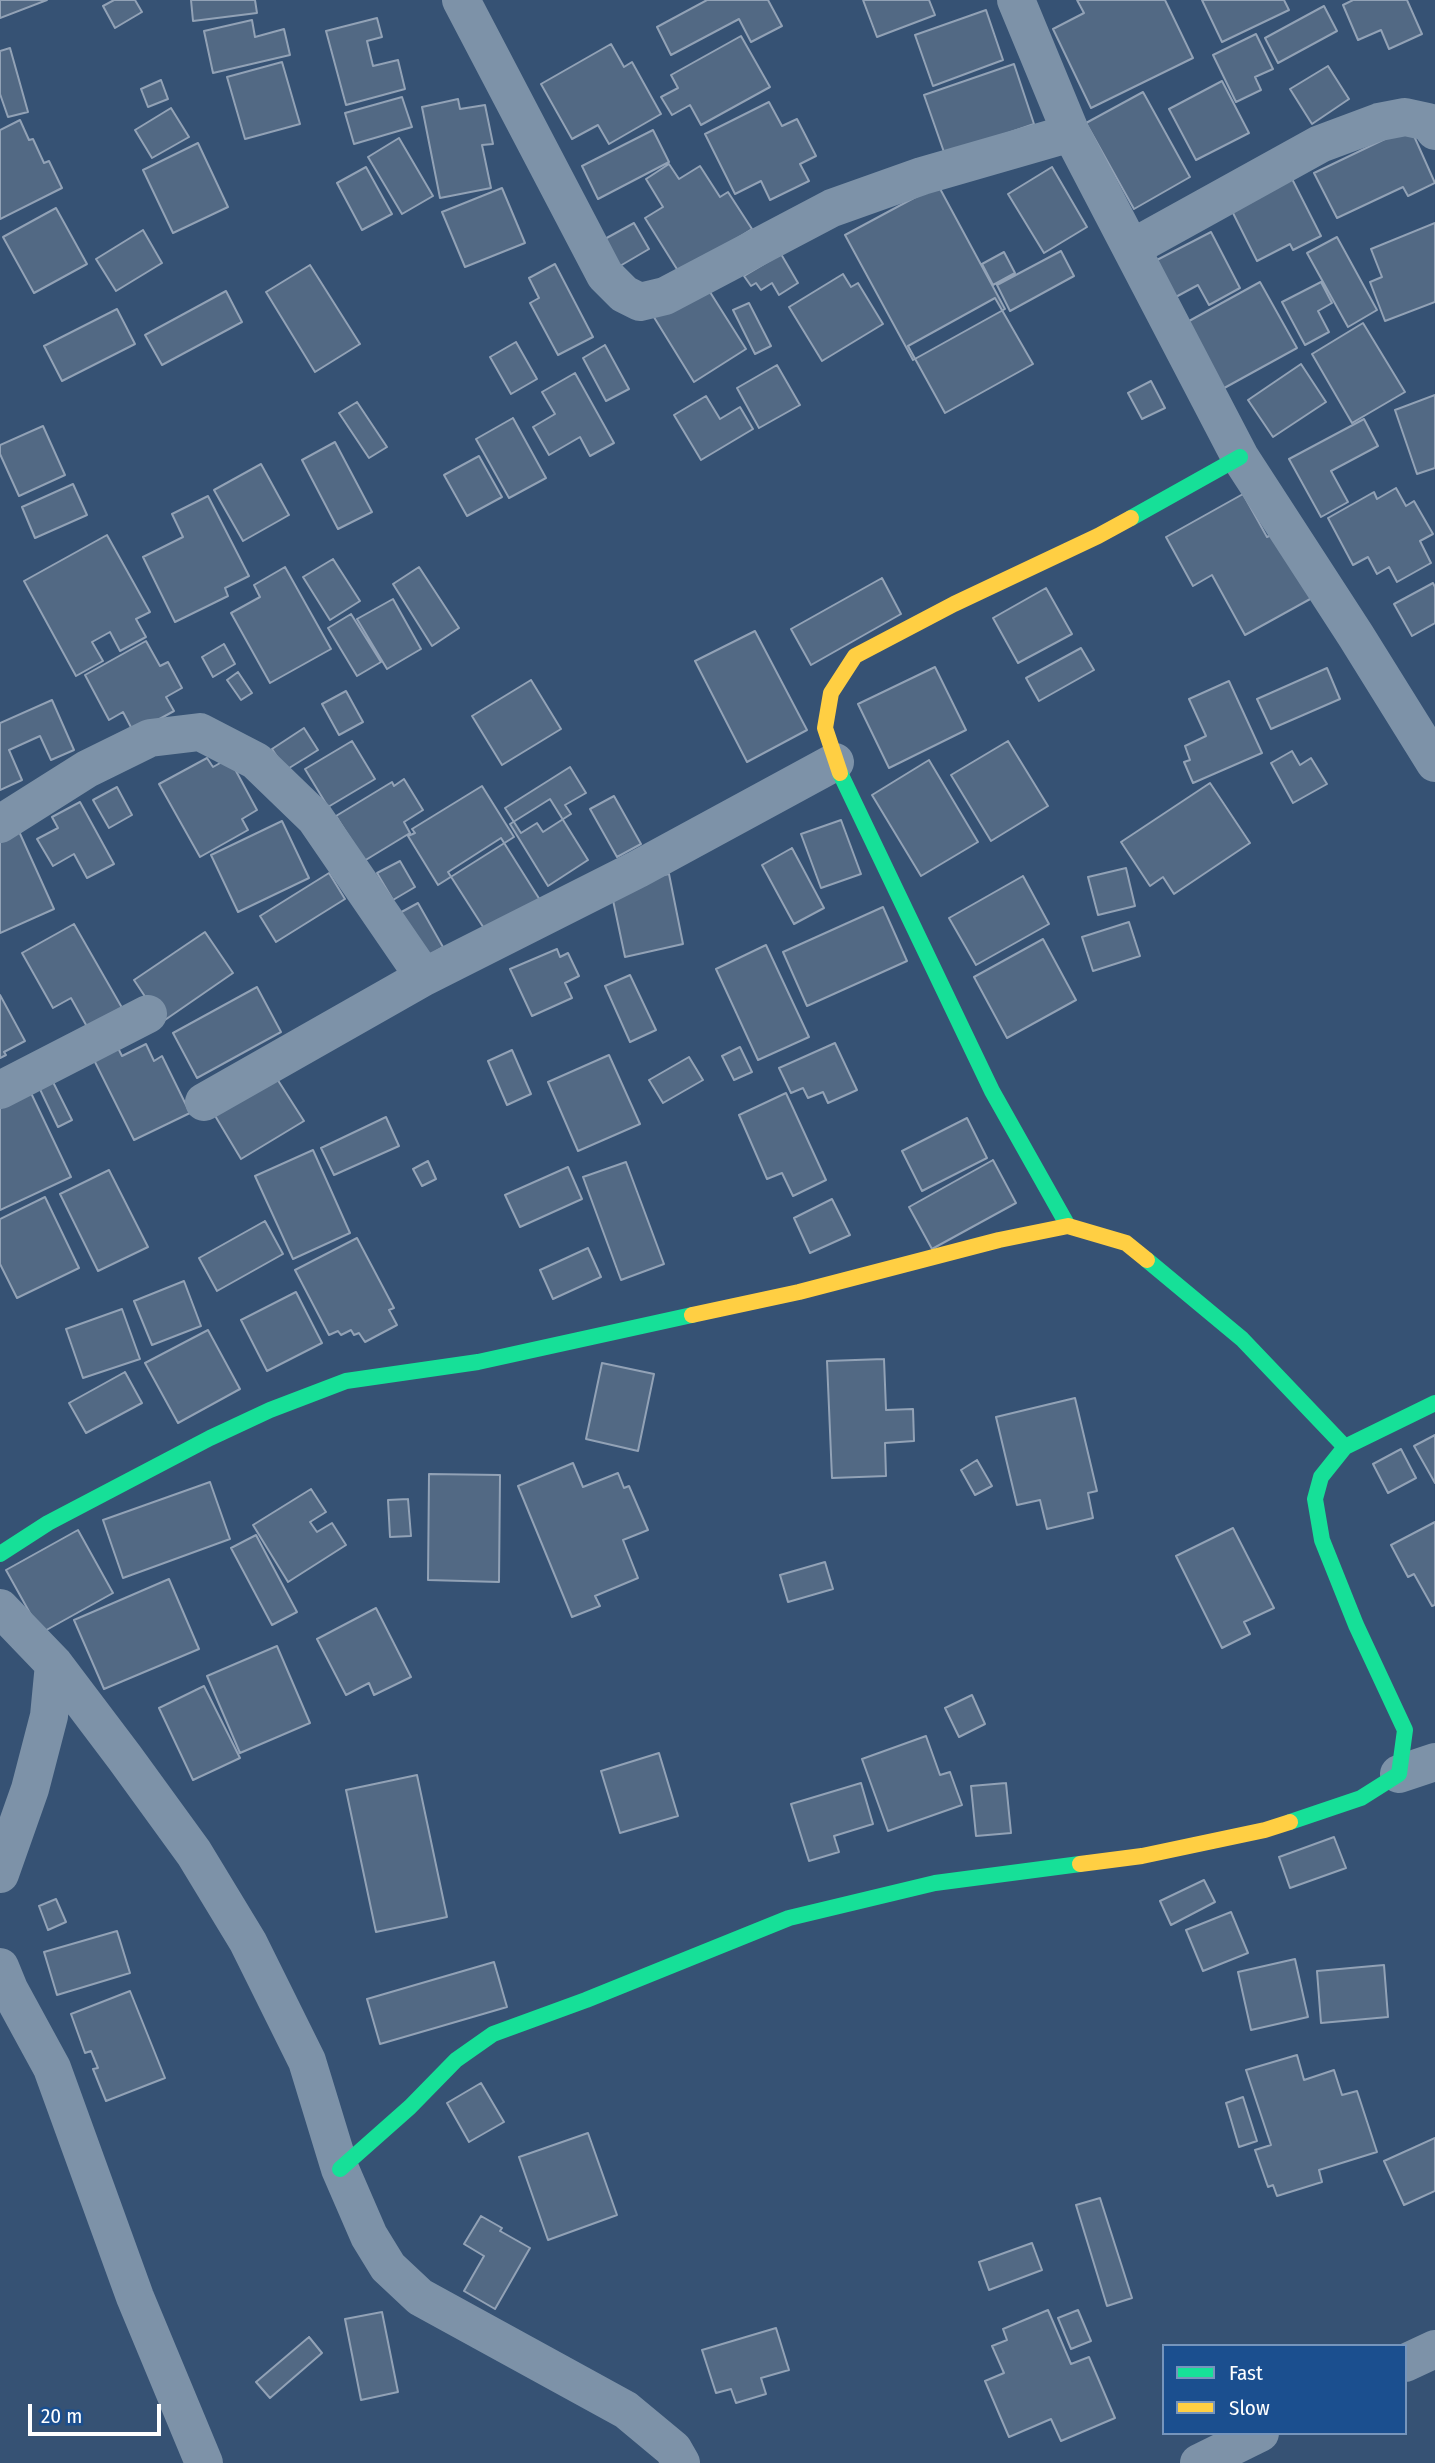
<!DOCTYPE html>
<style>
body{margin:0}
#map{position:relative;width:1435px;height:2463px;overflow:hidden;background:#365274;font-family:"Fira Sans Condensed",sans-serif}
canvas{display:block}
.legend{position:absolute;left:1162px;top:2344px;width:245px;height:91px;box-sizing:border-box;background:#1b4f8f;border:2px solid #7695bc;margin:0;padding:9px 12px;list-style:none;font-size:21px;color:#fff}
.legend li{display:flex;align-items:center;gap:14px;height:35px}
.legend b{width:35px;border:2px solid #7695bc}
.scale{position:absolute;left:28px;top:2404px;width:133px;height:32px;box-sizing:border-box;border:4px solid #fff;border-top:0;padding-left:9px;font-size:21px;line-height:24px;white-space:nowrap;color:#fff;-webkit-text-stroke:5px #1b4f8f;paint-order:stroke}
</style>
<div id="map">
<canvas width="1435" height="2463"></canvas>
<ul class="legend">
<li><b style="height:9px;background:#16e098"></b>Fast</li>
<li><b style="height:9px;background:#ffcf43"></b>Slow</li>
</ul>
<div class="scale">20 m</div>
</div>
<script>
const ctx = document.querySelector('canvas').getContext('2d');
ctx.lineJoin = 'round';
function fillPath(path, color) { ctx.fillStyle = color; ctx.fill(path, 'evenodd'); }
const toPath = rows => new Path2D(rows.map(r => 'M' + r).join(''));
function strokePath(path, color, width, dash) { ctx.strokeStyle = color; ctx.lineWidth = width; ctx.lineCap = dash ? 'butt' : 'round'; ctx.setLineDash(dash || []); ctx.stroke(path); }
const building = toPath([
 [0,0,47,0,0,18,0,0],
 [114,0,135,0,142,12,115,28,103,6,114,0],
 [191,0,255,0,257,13,193,21,191,0],
 [707,0,768,0,782,26,751,42,739,19,671,55,657,27,707,0],
 [863,0,929,0,935,15,877,37,863,0],
 [1077,0,1165,0,1193,58,1091,108,1053,29,1084,13,1077,0],
 [1202,0,1284,0,1289,10,1222,42,1202,0],
 [1353,0,1407,0,1422,34,1389,49,1381,30,1358,40,1343,5,1353,0],
 [1324,6,1337,31,1278,63,1265,38,1324,6],
 [986,10,1003,60,933,86,915,35,986,10],
 [377,18,382,37,367,41,373,66,398,60,405,89,346,105,326,31,377,18],
 [252,20,255,37,284,29,290,55,213,73,204,31,252,20],
 [1256,34,1273,69,1255,77,1261,90,1236,102,1213,55,1256,34],
 [741,36,770,87,701,125,690,105,672,115,661,97,678,88,671,75,741,36],
 [611,44,624,67,632,62,661,114,609,144,598,125,572,139,541,84,611,44],
 [10,48,28,112,8,117,0,94,0,51,10,48],
 [282,62,300,124,245,139,227,77,282,62],
 [1014,64,1034,124,945,155,924,95,1014,64],
 [1328,66,1349,99,1312,124,1290,89,1328,66],
 [161,80,168,99,148,107,141,89,161,80],
 [1222,81,1249,133,1196,160,1169,109,1222,81],
 [1143,92,1190,177,1134,209,1086,123,1143,92],
 [402,97,412,127,354,144,345,113,402,97],
 [458,99,460,109,485,105,493,144,482,145,491,188,440,198,422,107,458,99],
 [769,102,782,126,797,119,816,156,800,164,809,181,770,200,761,181,735,194,705,134,769,102],
 [171,108,189,137,152,158,135,130,171,108],
 [20,120,29,140,33,139,44,163,49,161,62,188,0,219,0,130,20,120],
 [1410,127,1435,183,1408,196,1403,187,1337,218,1314,173,1410,127],
 [653,130,669,162,598,199,582,166,653,130],
 [399,138,433,196,402,214,368,157,399,138],
 [198,143,228,207,173,233,143,170,198,143],
 [669,164,679,179,700,166,720,197,728,192,752,229,680,274,645,218,663,207,646,179,669,164],
 [366,167,392,214,362,230,337,183,366,167],
 [1052,167,1087,227,1044,253,1008,194,1052,167],
 [1286,167,1321,236,1293,250,1290,244,1257,261,1226,199,1286,167],
 [938,185,1005,309,913,360,845,235,938,185],
 [502,188,525,243,465,267,442,212,502,188],
 [56,208,87,264,34,293,3,237,56,208],
 [634,223,649,249,608,273,592,246,634,223],
 [1435,223,1435,302,1385,321,1370,282,1382,277,1371,249,1435,223],
 [143,230,162,263,116,291,96,259,143,230],
 [1211,232,1240,288,1209,305,1198,285,1172,299,1153,262,1211,232],
 [1337,237,1377,310,1348,327,1307,253,1337,237],
 [1061,251,1074,276,1010,311,997,285,1061,251],
 [1004,252,1015,273,993,285,982,264,1004,252],
 [781,254,798,283,779,295,772,283,761,290,756,283,751,286,744,276,781,254],
 [555,264,593,337,558,355,530,303,539,298,529,278,555,264],
 [310,265,360,344,315,372,266,292,310,265],
 [843,274,851,287,858,283,883,324,822,361,789,307,843,274],
 [703,281,746,349,694,382,652,314,703,281],
 [1260,282,1297,348,1217,392,1180,326,1260,282],
 [1321,282,1332,303,1318,311,1329,332,1305,345,1282,302,1321,282],
 [226,291,242,322,162,365,145,335,226,291],
 [995,298,1033,364,945,413,908,346,995,298],
 [749,303,771,346,755,354,733,310,749,303],
 [117,309,135,344,62,381,44,346,117,309],
 [1363,323,1405,392,1352,423,1312,354,1363,323],
 [516,342,537,379,511,394,490,357,516,342],
 [605,345,629,389,606,401,583,358,605,345],
 [1301,364,1326,402,1273,437,1248,400,1301,364],
 [777,365,800,405,759,428,737,388,777,365],
 [575,373,614,443,590,456,580,437,549,455,533,427,555,414,542,392,575,373],
 [1151,381,1165,408,1142,419,1128,393,1151,381],
 [1435,395,1435,468,1417,474,1395,410,1435,395],
 [706,396,720,419,740,407,753,429,701,460,674,415,706,396],
 [357,402,387,447,369,458,339,413,357,402],
 [513,418,546,478,509,498,476,439,513,418],
 [1364,419,1378,446,1331,471,1348,502,1321,517,1289,459,1364,419],
 [43,426,65,475,19,496,0,454,0,445,43,426],
 [335,442,372,512,338,529,302,460,335,442],
 [479,456,502,497,467,516,444,475,479,456],
 [261,464,289,515,243,541,214,490,261,464],
 [73,484,87,515,35,538,22,507,73,484],
 [1396,488,1406,506,1414,501,1433,534,1420,541,1431,563,1397,582,1389,567,1377,574,1368,557,1353,565,1328,518,1374,492,1377,499,1396,488],
 [1243,494,1267,537,1275,533,1312,598,1245,635,1212,575,1193,586,1166,537,1243,494],
 [208,496,249,576,225,588,228,596,175,622,143,557,183,537,172,514,208,496],
 [107,535,150,612,136,619,146,637,120,651,110,632,92,642,103,661,76,676,24,581,107,535],
 [333,559,360,601,330,620,303,577,333,559],
 [285,567,331,649,270,683,231,613,260,597,254,585,285,567],
 [419,567,459,628,432,646,393,584,419,567],
 [882,578,901,614,811,665,791,629,882,578],
 [1433,583,1435,587,1435,623,1412,636,1394,604,1433,583],
 [1046,588,1072,634,1018,663,993,618,1046,588],
 [393,599,421,649,387,669,357,619,393,599],
 [351,614,381,662,357,676,328,628,351,614],
 [755,631,807,730,747,762,695,661,755,631],
 [146,641,160,666,168,662,182,688,166,697,174,711,134,733,123,712,109,720,85,675,146,641],
 [224,644,235,664,213,677,202,657,224,644],
 [1081,648,1094,670,1039,701,1026,678,1081,648],
 [935,667,966,730,889,768,858,704,935,667],
 [1327,668,1340,699,1271,729,1257,699,1327,668],
 [238,672,252,693,241,700,227,680,238,672],
 [531,680,561,729,502,765,472,716,531,680],
 [1229,681,1262,753,1193,783,1184,762,1190,760,1185,746,1206,736,1189,699,1229,681],
 [346,691,363,722,339,735,322,704,346,691],
 [52,700,74,750,51,760,40,736,9,750,22,780,0,790,0,723,52,700],
 [304,728,318,750,286,770,272,749,304,728],
 [352,741,375,779,328,807,305,769,352,741],
 [1008,741,1048,806,991,841,951,775,1008,741],
 [1292,751,1300,765,1311,758,1327,784,1293,803,1271,763,1292,751],
 [207,758,213,767,229,758,257,810,242,819,248,830,200,857,159,784,207,758],
 [929,760,978,842,921,876,872,795,929,760],
 [570,767,586,793,565,805,571,814,543,832,537,823,521,833,505,808,570,767],
 [404,779,423,810,404,822,410,833,364,861,336,816,392,782,394,786,404,779],
 [1210,783,1250,843,1174,894,1163,877,1150,886,1121,842,1210,783],
 [482,786,514,837,438,885,408,836,415,833,412,829,482,786],
 [117,787,132,815,109,828,93,800,117,787],
 [614,796,641,844,617,857,590,809,614,796],
 [550,799,588,860,548,886,510,824,550,799],
 [80,802,114,864,87,878,74,854,53,866,37,839,58,828,52,817,80,802],
 [841,820,861,874,821,888,801,834,841,820],
 [282,821,309,878,238,912,211,855,282,821],
 [17,827,54,909,0,933,0,835,17,827],
 [501,838,540,900,487,933,448,872,501,838],
 [792,848,824,908,794,924,762,865,792,848],
 [400,861,415,887,393,900,377,873,400,861],
 [1126,868,1135,906,1098,915,1088,877,1126,868],
 [329,873,345,899,276,942,260,916,329,873],
 [669,874,683,944,625,957,610,886,669,874],
 [1023,876,1049,924,976,965,949,918,1023,876],
 [418,903,443,947,421,960,396,915,418,903],
 [883,907,907,961,807,1006,783,952,883,907],
 [1129,922,1140,956,1093,971,1082,937,1129,922],
 [74,924,125,1013,90,1032,71,998,53,1008,22,953,74,924],
 [205,932,233,973,162,1022,134,980,205,932],
 [1043,939,1076,1000,1007,1038,974,977,1043,939],
 [766,945,809,1037,758,1060,716,969,766,945],
 [557,949,560,957,568,953,579,976,565,983,572,998,532,1016,510,969,557,949],
 [630,975,656,1030,630,1042,605,986,630,975],
 [257,987,281,1032,197,1078,173,1033,257,987],
 [0,995,25,1041,4,1052,6,1055,0,1058,0,995],
 [835,1043,857,1090,828,1103,823,1092,808,1098,803,1088,791,1093,779,1068,835,1043],
 [146,1044,154,1061,162,1056,190,1113,134,1140,93,1058,117,1046,122,1056,146,1044],
 [740,1047,752,1072,734,1080,722,1056,740,1047],
 [512,1050,531,1094,507,1105,488,1061,512,1050],
 [609,1055,640,1124,578,1151,548,1082,609,1055],
 [689,1057,703,1080,663,1103,649,1080,689,1057],
 [272,1071,304,1121,241,1159,211,1109,272,1071],
 [49,1074,72,1120,58,1127,36,1081,49,1074],
 [31,1093,71,1177,0,1210,0,1108,31,1093],
 [786,1093,826,1180,793,1196,782,1173,767,1179,739,1115,786,1093],
 [386,1117,399,1146,334,1175,321,1148,386,1117],
 [967,1118,987,1158,922,1191,902,1151,967,1118],
 [313,1150,350,1233,293,1259,255,1176,313,1150],
 [993,1160,1016,1203,932,1249,909,1207,993,1160],
 [428,1161,436,1179,422,1186,413,1169,428,1161],
 [626,1162,664,1264,621,1280,583,1177,626,1162],
 [568,1167,582,1199,520,1227,505,1195,568,1167],
 [109,1170,148,1247,98,1271,60,1194,109,1170],
 [45,1197,79,1268,17,1298,0,1264,0,1219,45,1197],
 [832,1199,850,1235,810,1253,794,1218,832,1199],
 [265,1221,283,1254,217,1291,199,1258,265,1221],
 [357,1238,394,1308,389,1310,397,1325,365,1342,359,1333,354,1335,351,1330,341,1335,338,1331,329,1335,295,1270,357,1238],
 [588,1248,601,1277,553,1299,540,1270,588,1248],
 [184,1281,201,1326,152,1345,134,1301,184,1281],
 [296,1292,322,1343,267,1371,241,1320,296,1292],
 [122,1309,140,1359,83,1378,66,1329,122,1309],
 [208,1330,240,1389,178,1423,145,1363,208,1330],
 [884,1359,886,1410,913,1409,914,1441,885,1443,886,1476,832,1478,827,1361,884,1359],
 [602,1363,654,1374,638,1451,586,1439,602,1363],
 [125,1372,142,1403,86,1433,69,1403,125,1372],
 [1075,1398,1097,1491,1088,1493,1093,1518,1047,1529,1040,1500,1017,1505,996,1417,1075,1398],
 [1435,1435,1435,1483,1414,1446,1435,1435],
 [1401,1449,1416,1478,1388,1493,1373,1464,1401,1449],
 [977,1460,992,1486,975,1495,961,1470,977,1460],
 [573,1463,583,1487,618,1473,624,1488,629,1486,648,1530,623,1540,638,1578,595,1596,600,1606,572,1617,518,1486,573,1463],
 [429,1474,500,1475,499,1582,428,1580,429,1474],
 [210,1482,230,1539,123,1578,103,1520,210,1482],
 [311,1489,326,1512,310,1522,317,1532,332,1523,346,1545,288,1582,253,1525,311,1489],
 [408,1499,411,1536,390,1537,388,1500,408,1499],
 [1435,1522,1435,1605,1432,1606,1414,1574,1408,1577,1391,1545,1435,1522],
 [1233,1528,1274,1608,1244,1622,1250,1634,1222,1648,1176,1556,1233,1528],
 [78,1530,113,1593,41,1633,6,1570,78,1530],
 [256,1535,297,1612,272,1625,231,1548,256,1535],
 [825,1562,833,1589,788,1602,780,1575,825,1562],
 [169,1579,199,1649,104,1689,74,1620,169,1579],
 [376,1608,411,1677,374,1695,369,1683,346,1695,317,1639,376,1608],
 [277,1646,310,1723,240,1753,207,1676,277,1646],
 [204,1686,240,1758,193,1780,159,1708,204,1686],
 [972,1695,985,1724,959,1737,945,1708,972,1695],
 [926,1736,940,1775,950,1772,962,1805,888,1831,862,1759,926,1736],
 [659,1753,678,1816,620,1833,601,1771,659,1753],
 [417,1775,447,1917,376,1932,346,1790,417,1775],
 [861,1783,873,1824,834,1836,839,1852,809,1861,791,1804,861,1783],
 [1006,1783,1011,1833,976,1836,971,1786,1006,1783],
 [1334,1837,1346,1868,1290,1888,1279,1857,1334,1837],
 [1204,1880,1215,1902,1171,1925,1160,1901,1204,1880],
 [56,1899,66,1922,48,1930,39,1906,56,1899],
 [1231,1912,1248,1953,1203,1971,1186,1930,1231,1912],
 [117,1931,130,1973,57,1995,44,1952,117,1931],
 [1295,1959,1308,2017,1251,2030,1238,1972,1295,1959],
 [494,1962,507,2007,380,2044,367,1999,494,1962],
 [1384,1965,1388,2017,1321,2023,1317,1971,1384,1965],
 [130,1991,165,2078,106,2101,93,2069,98,2068,91,2051,85,2053,71,2014,130,1991],
 [1297,2055,1304,2080,1334,2070,1342,2095,1357,2091,1377,2152,1319,2170,1322,2182,1277,2196,1273,2185,1268,2187,1255,2150,1271,2145,1246,2070,1297,2055],
 [481,2083,504,2122,469,2142,447,2103,481,2083],
 [1243,2097,1257,2141,1239,2147,1226,2103,1243,2097],
 [588,2133,617,2215,548,2240,519,2157,588,2133],
 [1435,2138,1435,2191,1404,2205,1384,2161,1435,2138],
 [1100,2198,1132,2298,1107,2306,1076,2205,1100,2198],
 [481,2216,502,2228,500,2231,530,2248,495,2309,464,2291,484,2256,464,2244,481,2216],
 [1032,2243,1042,2270,989,2290,979,2262,1032,2243],
 [1048,2310,1071,2364,1089,2357,1115,2418,1061,2441,1051,2419,1009,2437,985,2381,1004,2373,992,2346,1007,2340,1003,2329,1048,2310],
 [1078,2310,1091,2341,1071,2349,1058,2318,1078,2310],
 [382,2312,398,2392,361,2400,345,2319,382,2312],
 [776,2328,789,2370,761,2378,766,2394,736,2403,731,2389,716,2393,702,2350,776,2328],
 [309,2337,322,2353,270,2398,256,2382,309,2337]
]);
const street = toPath([
 [461,0,605,275,624,294,640,302,665,296,832,208,922,176,1071,133],
 [1016,0,1071,133,1240,457,1356,636,1435,763],
 [1132,248,1320,144,1379,122,1405,117,1428,122,1435,131],
 [0,824,87,769,150,738,200,732,256,761,315,818,424,977],
 [0,1090,148,1014],
 [204,1102,424,977,638,869,835,762],
 [0,1608,54,1664,125,1758,194,1853,248,1942,307,2061,340,2169,369,2236,388,2267,420,2297,626,2410,673,2449,681,2463],
 [1399,1774,1435,1762],
 [0,1874,30,1789,49,1716,54,1664],
 [0,1967,9,1989,52,2068,135,2297,204,2463],
 [1405,2363,1435,2349],
 [1199,2463,1260,2433]
]);
const fast = toPath([
 [1131,518,1240,457],
 [840,773,992,1091,1068,1226],
 [1147,1260,1242,1339,1345,1447],
 [0,1554,48,1523,210,1438,270,1410,346,1381,478,1362,692,1315],
 [1290,1822,1361,1798,1399,1774,1405,1730,1356,1625,1322,1540,1315,1499,1321,1477,1345,1447,1435,1403],
 [340,2169,410,2107,456,2060,493,2034,586,2000,789,1918,935,1883,1080,1864]
]);
const slow = toPath([
 [840,773,825,728,831,693,855,656,954,604,1098,536,1131,518],
 [692,1315,799,1292,999,1240,1068,1226,1126,1243,1147,1260],
 [1080,1864,1142,1856,1265,1830,1290,1822]
]);
fillPath(building, '#526984');
strokePath(building, '#92a2b6', 2);
strokePath(street, '#7d92a8', 38);
strokePath(fast, '#16e098', 16);
strokePath(slow, '#ffcf43', 16);
</script>
